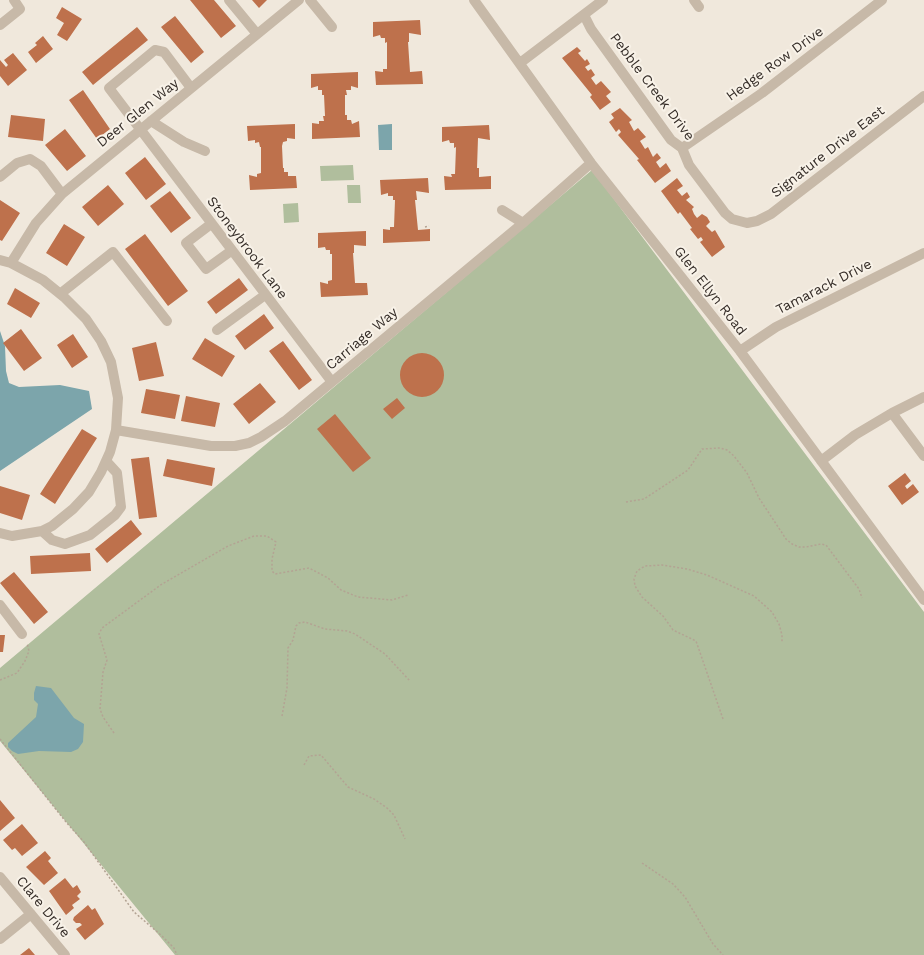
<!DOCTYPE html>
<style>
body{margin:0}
canvas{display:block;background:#f0e8dc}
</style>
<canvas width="924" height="955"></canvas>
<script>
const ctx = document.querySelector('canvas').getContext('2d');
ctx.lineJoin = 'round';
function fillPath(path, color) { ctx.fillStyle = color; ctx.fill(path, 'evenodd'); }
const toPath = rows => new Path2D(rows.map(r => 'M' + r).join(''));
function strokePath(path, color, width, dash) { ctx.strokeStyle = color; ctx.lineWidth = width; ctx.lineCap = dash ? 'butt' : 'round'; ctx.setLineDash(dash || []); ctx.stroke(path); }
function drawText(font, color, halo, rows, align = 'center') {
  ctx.font = font + ' "Work Sans",sans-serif'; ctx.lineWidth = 4; ctx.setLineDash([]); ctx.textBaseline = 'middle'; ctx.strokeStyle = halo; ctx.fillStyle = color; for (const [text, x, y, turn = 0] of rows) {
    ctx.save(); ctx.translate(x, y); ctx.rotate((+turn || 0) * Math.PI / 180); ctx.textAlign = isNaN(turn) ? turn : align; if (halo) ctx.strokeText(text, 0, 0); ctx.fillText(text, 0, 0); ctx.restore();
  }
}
const green = toPath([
 [353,165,354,180,321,181,320,166],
 [592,170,924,612,924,955,175,955,0,741,0,668],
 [347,185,360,185,361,203,348,203],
 [298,203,299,222,284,223,283,204]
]);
const water = toPath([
 [392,124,392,150,379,150,378,125],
 [0,331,5,346,6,371,9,383,19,387,60,385,89,391,92,409,0,471],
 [36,686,51,688,74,718,84,724,83,742,78,749,71,752,39,751,18,754,12,751,8,747,8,743,36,717,38,704,34,700,34,693]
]);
const building = toPath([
 [190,0,214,0,236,26,221,38],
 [252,0,267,0,259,8],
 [62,7,82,19,67,41,57,35,64,23,56,18],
 [175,16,204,52,191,63,161,27],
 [420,20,421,35,409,33,409,42,408,42,410,72,422,71,423,84,376,85,375,71,383,72,383,69,387,69,387,42,385,43,385,38,381,38,380,35,373,37,373,22],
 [137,27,148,40,93,85,82,72],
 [43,36,53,49,36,63,28,52,37,45,35,43],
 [577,47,581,51,578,53,585,61,587,59,590,64,585,67,588,71,591,69,595,75,591,78,596,85,601,81,611,92,606,96,611,102,600,110,590,97,592,95,562,58],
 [13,53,27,70,8,86,0,76,0,60,6,67,8,65,4,60],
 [358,72,358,88,351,86,351,90,346,90,347,95,345,95,345,115,347,115,347,120,351,120,352,124,359,121,360,137,312,139,312,123,319,124,319,121,324,121,323,116,325,116,324,95,322,95,322,90,318,90,318,86,311,88,311,74],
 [83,90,110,129,97,139,69,100],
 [620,108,632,120,629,122,634,131,638,128,646,137,640,141,645,149,648,147,653,157,657,153,661,158,656,162,660,168,666,163,671,171,655,183,637,160,639,159,618,135,621,132,619,129,616,132,609,122,614,118,611,114],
 [11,115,45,119,43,141,8,137],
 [295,124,295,139,287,138,287,141,283,142,282,146,283,168,284,168,284,172,288,172,288,176,296,176,297,188,250,190,249,175,257,177,257,174,261,173,261,147,260,147,259,142,255,143,255,140,248,141,247,126],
 [489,125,490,140,478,138,477,168,479,168,479,177,491,176,491,189,445,190,444,176,452,177,451,174,455,174,456,147,454,148,454,143,450,143,449,140,442,142,442,127],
 [65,129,86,156,67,171,45,145],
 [145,157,166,184,146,200,125,173],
 [428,178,429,193,416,191,417,200,415,200,418,230,430,229,430,241,383,243,383,229,390,230,390,227,394,227,395,200,393,200,393,196,388,196,388,193,381,195,380,180],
 [677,178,683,186,677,190,682,196,687,192,690,197,686,200,694,207,692,209,694,214,697,218,702,214,707,217,710,222,706,226,712,232,715,230,725,247,712,257,700,242,703,240,701,237,698,239,690,229,692,228,680,212,678,214,661,191],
 [108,185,124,204,98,226,82,207],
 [170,191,191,218,171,233,150,206],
 [0,200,20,213,2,241,0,240],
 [64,224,85,237,67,266,46,253],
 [366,231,366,246,354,245,354,253,353,253,355,283,367,283,368,295,321,297,320,282,328,284,328,281,332,280,332,254,330,254,330,250,326,250,325,247,318,248,318,233],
 [145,234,188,291,168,306,125,249],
 [239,278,248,290,216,314,207,302],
 [15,288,40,303,31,318,7,304],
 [264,314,274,328,245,350,235,336],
 [21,329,42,358,24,371,3,343],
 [73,334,88,357,72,368,57,345],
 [205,338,235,356,222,377,192,359],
 [283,341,312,380,299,390,269,351],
 [156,342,164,376,139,381,132,348],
 '400 375a22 22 0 1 1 44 0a22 22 0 1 1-44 0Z',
 [260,383,276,402,249,424,233,404],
 [146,389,180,395,175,419,141,413],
 [186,396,220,403,215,427,181,421],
 [397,398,405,408,392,419,383,409],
 [335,414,371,458,353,472,317,429],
 [82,429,97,438,55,504,40,494],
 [149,457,157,517,139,519,131,459],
 [167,459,215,468,212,486,163,476],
 [905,473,911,481,905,486,907,489,913,484,919,492,902,505,888,486],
 [0,486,30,495,22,520,0,513],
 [131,520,142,534,107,563,95,549],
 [90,553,91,571,31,574,30,556],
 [14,572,48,612,34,624,0,583],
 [0,635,5,635,3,652,0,652],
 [0,800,15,818,0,831],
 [22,824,38,843,22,856,15,848,12,850,3,840],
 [45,851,51,858,48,861,58,873,44,885,26,867],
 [65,878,73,888,77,885,81,892,77,896,80,899,72,905,74,908,66,915,49,891],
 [88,905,92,910,95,908,104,924,85,940,76,929,82,925,80,923,76,923,73,920,74,917],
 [29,948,35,955,20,955]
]);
const path = toPath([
 [425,227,429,226],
 [626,502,644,499,679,476,688,470,702,449,720,448,727,450,734,456,747,473,759,498,786,539,792,544,799,547,806,547,821,544,826,545,859,589,862,598],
 [0,680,17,673,25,661,29,651,27,643],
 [282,716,287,688,288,648,293,640,296,626,299,623,305,622,325,629,347,631,355,634,385,654,410,681],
 [723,719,696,641,673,630,663,616,642,597,635,586,634,579,637,571,645,566,662,565,687,569,707,575,754,596,772,612,779,624,782,635,782,642],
 [114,733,103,717,100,709,103,672,107,660,99,634,102,628,162,584,228,546,254,536,267,536,276,542,272,559,272,571,275,574,309,568,328,578,341,590,358,597,392,600,408,595],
 [0,739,66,822,84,842,134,912,162,936,174,948,177,955],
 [304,765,309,756,321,755,348,787,374,799,387,808,394,815,405,839],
 [642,863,673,884,685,897,713,944,723,955]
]);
const minor = toPath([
 [14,0,20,9],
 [229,0,257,34],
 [310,0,332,27],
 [474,0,591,163,740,351,924,600],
 [694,0,699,7],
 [584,15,591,29,671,140,682,148,689,165,725,213,732,219,747,223,757,221,771,214,924,96],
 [0,25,20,9],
 [520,63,603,0],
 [191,88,164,52,155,50,109,88,332,382],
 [151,121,184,142,205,151],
 [682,148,762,93,882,0],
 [0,177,17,163,30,159,41,166,62,194],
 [502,210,523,223],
 [211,224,186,243,206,269,231,251],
 [0,260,11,263,43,280,64,297,86,319,101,341,111,362,118,398,116,430,110,452,101,472,89,492,73,509,52,526,42,531,12,536,0,533],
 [11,263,36,223,62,194,299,0],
 [60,294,113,252,167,321],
 [217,330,265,295],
 [740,351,776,327,924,253],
 [892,413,924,456],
 [116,430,211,446,235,446,249,443,261,437,285,421,523,223,591,163],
 [821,461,855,435,892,413,924,397],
 [42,531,52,540,65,544,90,535,115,515,121,507,117,473,106,461],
 [0,605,22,634],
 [0,877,65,955],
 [0,939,31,914]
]);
const streetNames = [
 ["Hedge Row Drive",775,64,-36],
 ["Pebble Creek Drive",652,87,53],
 ["Deer Glen Way",138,113,-39],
 ["Signature Drive East",828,152,-38],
 ["Stoneybrook Lane",247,248,53],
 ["Tamarack Drive",824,287,-27],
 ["Glen Ellyn Road",710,291,52],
 ["Carriage Way",362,339,-40],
 ["Clare Drive",43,907,50]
];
fillPath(green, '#b0be9d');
fillPath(water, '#7ca5ab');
fillPath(building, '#be714c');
strokePath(path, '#b3a393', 1.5, [2, 2]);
strokePath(minor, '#c7b9a8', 10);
drawText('14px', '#352d28', '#f8f2e8', streetNames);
</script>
